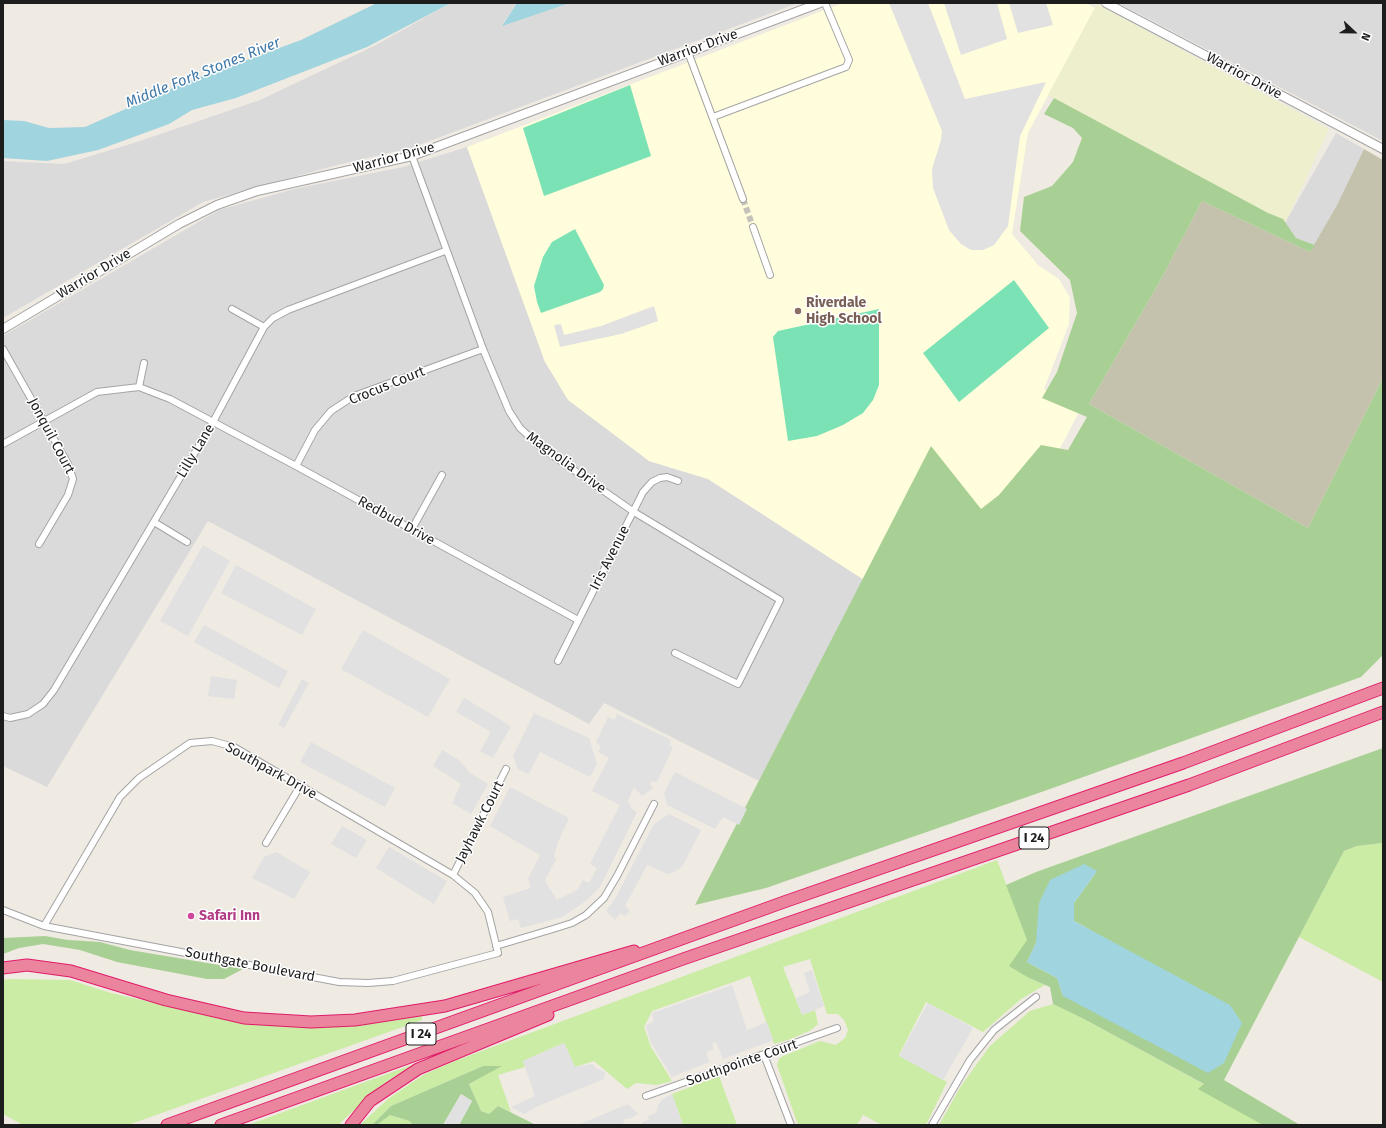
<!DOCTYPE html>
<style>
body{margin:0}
#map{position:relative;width:1386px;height:1128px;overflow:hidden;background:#efeae2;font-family:"Fira Sans",sans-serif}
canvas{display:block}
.frame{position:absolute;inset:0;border:4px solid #1d1d1d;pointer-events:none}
.north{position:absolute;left:1334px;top:12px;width:40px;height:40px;-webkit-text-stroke:3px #fff;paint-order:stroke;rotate:112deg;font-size:11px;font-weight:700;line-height:16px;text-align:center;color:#1d1d1d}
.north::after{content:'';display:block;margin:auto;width:14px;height:18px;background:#1d1d1d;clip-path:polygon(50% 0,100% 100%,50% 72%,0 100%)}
</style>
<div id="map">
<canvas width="1386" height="1128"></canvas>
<div class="frame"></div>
<div class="north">N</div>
</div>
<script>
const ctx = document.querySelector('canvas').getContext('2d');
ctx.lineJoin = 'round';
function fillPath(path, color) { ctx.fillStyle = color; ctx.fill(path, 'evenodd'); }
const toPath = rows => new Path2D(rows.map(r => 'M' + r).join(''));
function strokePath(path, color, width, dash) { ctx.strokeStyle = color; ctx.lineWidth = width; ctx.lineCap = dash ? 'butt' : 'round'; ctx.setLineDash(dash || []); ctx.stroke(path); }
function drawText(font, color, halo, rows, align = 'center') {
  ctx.font = font + ' "Fira Sans",sans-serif'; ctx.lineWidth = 3; ctx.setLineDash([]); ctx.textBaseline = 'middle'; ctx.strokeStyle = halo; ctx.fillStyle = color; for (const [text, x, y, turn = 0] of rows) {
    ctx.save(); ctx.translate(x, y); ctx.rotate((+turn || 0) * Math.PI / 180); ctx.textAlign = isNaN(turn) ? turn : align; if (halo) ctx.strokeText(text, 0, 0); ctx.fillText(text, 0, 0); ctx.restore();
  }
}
const residential = toPath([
 [451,3,517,3,502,25,570,3,798,3,411,148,337,165,203,202,3,318,3,161,64,164,137,142,260,100,374,46],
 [1118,3,1383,3,1383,141],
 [1336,133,1364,149,1337,205,1315,245,1296,238,1285,223],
 [467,147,545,362,649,461,708,479,863,579,759,781,604,703,589,724,208,521,47,787,3,766,3,336,219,210,294,189,403,167]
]);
const education = toPath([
 [843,3,1086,3,1095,8,1028,133,1012,234,1039,266,1059,279,1070,298,1069,324,1044,389,1081,408,960,642,708,479,649,461,568,400,545,362,467,147]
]);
const construction = toPath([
 [1364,149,1383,160,1383,378,1308,528,1089,404,1160,281,1202,201,1310,252,1337,205]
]);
const farmland = toPath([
 [1097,4,1329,129,1285,223,1048,95]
]);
const grass = toPath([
 [1383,843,1383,982,1299,937,1344,851,1357,846],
 [997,860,1027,940,1029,978,1045,985,1021,999,983,1032,926,1002,899,1055,947,1082,926,1125,882,1125,863,1115,857,1125,798,1125,777,1065,779,1059,783,1056,820,1041,836,1045,845,1038,848,1030,844,1020,838,1014,827,1014,810,959,783,967,802,1015,815,1010,818,1024,811,1030,791,1039,774,1044,750,976,652,1011,644,1027,651,1047,672,1081,657,1085,636,1083,627,1089,594,1061,575,1067,564,1043,523,1061,525,1067,498,1075,511,1112,498,1106,489,1114,481,1111,469,1084,501,1066,483,1066,391,1106,372,1125,360,1125,388,1099,423,1075,452,1062],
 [10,979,70,980,111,993,194,1012,255,1023,325,1025,369,1023,422,1016,422,1020,128,1125,23,1125,3,1114,3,980],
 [1053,1004,1084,1019,1218,1092,1272,1125,939,1125,961,1086,990,1046,1030,1011],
 [414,1064,379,1087,338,1125,248,1125],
 [719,1076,737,1125,683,1125,672,1094],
 [390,1115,409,1121,413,1125,376,1125]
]);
const forest = toPath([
 [1054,98,1268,213,1283,219,1296,238,1315,245,1310,252,1202,201,1160,281,1089,404,1308,528,1383,378,1383,655,1361,677,1050,789,766,888,695,905,931,446,981,509,999,495,1041,445,1068,450,1087,417,1042,398,1057,372,1077,313,1070,280,1020,231,1024,197,1052,186,1073,162,1082,138,1073,128,1044,114],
 [1383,748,1383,843,1357,846,1344,851,1224,1080,1300,1125,1263,1125,1198,1089,1204,1084,1084,1019,1053,1004,1050,987,1029,978,1009,966,1027,940,1006,885,1036,872],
 [1097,871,1074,903,1074,921,1089,929,1063,996,1057,978,1027,962,1036,943],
 [45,936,68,940,100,942,130,950,243,969,224,979,207,979,117,962,80,950,43,944,19,948,3,954,3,938],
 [483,1066,502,1066,469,1084,481,1111,489,1114,498,1106,536,1125,459,1125,472,1101,461,1094,443,1125,413,1125,409,1121,390,1115,378,1124,372,1125,391,1106]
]);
const pitch = toPath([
 [630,85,651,156,544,196,523,128],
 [575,229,604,285,603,289,600,292,541,313,537,302,534,286,543,257,552,242],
 [1014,280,1049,328,959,402,923,353],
 [879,309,879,385,873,400,863,413,843,425,817,436,788,441,773,337,778,331]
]);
const parking = toPath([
 [889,3,928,3,965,99,1046,82,1020,136,1008,226,994,245,983,250,971,250,961,244,949,230,933,188,932,169,941,140,942,131],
 [944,3,997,3,1007,39,961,55],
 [1009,3,1046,3,1053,25,1018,33],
 [654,306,658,321,621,334,560,347,554,325,561,324,564,335,601,326],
 [203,545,230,561,188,636,160,621],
 [236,565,316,609,302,635,221,593],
 [204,625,288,671,279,688,194,642],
 [363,630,450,679,428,717,341,669],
 [211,676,237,680,234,699,208,696],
 [302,679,309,683,284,728,278,725],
 [464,698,511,726,493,758,480,751,491,732,456,712],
 [534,713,589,738,597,764,590,777,540,752,529,774,518,769,513,756],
 [617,714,671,740,669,745,673,747,657,782,651,781,650,784,653,788,642,796,634,787,628,801,632,809,637,812,600,887,586,901,562,917,521,928,518,919,510,921,503,897,531,888,528,879,540,855,490,826,510,787,569,818,558,842,554,856,556,859,545,881,557,900,577,890,583,880,589,883,597,868,590,864,620,805,592,791,609,758,598,752,601,746,596,742,608,717,614,720],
 [311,742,395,788,385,807,300,762],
 [442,750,459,760,470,773,488,784,471,814,452,803,461,784,433,766],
 [675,772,747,809,739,825,723,817,715,829,667,805,664,793],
 [669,814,701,830,682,867,674,872,668,874,647,865,625,906,630,911,625,916,620,913,615,920,606,911,616,897,654,824],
 [342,826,367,840,356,858,331,844],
 [389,847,447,881,434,904,376,868],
 [276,852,310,872,294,899,252,878,264,857],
 [812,970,824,1006,802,1015,796,998,810,992,804,973],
 [732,985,747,1030,743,1032,767,1022,773,1040,723,1059,716,1042,712,1044,714,1049,706,1052,709,1062,672,1077,651,1043,646,1026,654,1021,652,1013],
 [928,1003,973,1028,943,1080,899,1056],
 [564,1043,575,1067,593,1064,595,1068,605,1072,604,1079,536,1107,524,1114,511,1107,535,1096,523,1061],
 [461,1094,472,1101,459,1125,443,1125],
 [672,1094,683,1125,642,1125,642,1122,649,1120,648,1116,656,1113,658,1105,663,1099],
 [628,1104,638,1114,632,1118,625,1119,622,1125,578,1125]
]);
const water = toPath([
 [377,3,451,3,367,47,236,98,192,110,169,124,98,150,47,161,3,158,3,120,24,121,49,128,85,127,184,83,301,40],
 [517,3,570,3,502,26],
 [1084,864,1097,871,1074,903,1074,921,1230,1005,1242,1023,1224,1063,1208,1073,1063,996,1057,978,1027,962,1036,943,1039,903,1050,880]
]);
const minorTunnel = toPath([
 [743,199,753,227]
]);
const minor = toPath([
 [688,52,743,199],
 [713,117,846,67,849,60,825,3],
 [412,156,483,349,509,411,520,428,542,448,634,512,780,600,738,684,675,653],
 [753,227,770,275],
 [232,309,264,327],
 [3,349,68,464,73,479,68,495,39,544],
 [139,387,144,363],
 [3,444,97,392,139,387,170,399,296,466,578,620],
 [296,466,315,430,331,411,354,396,483,349],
 [154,522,187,542],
 [412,529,442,475],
 [558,661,643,492,652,482,660,478,667,477,678,481],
 [3,716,10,718,28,714,43,704,54,690,213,422,264,327,273,318,288,310,445,251],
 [266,843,300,786],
 [453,875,506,769],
 [3,910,44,926,339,982,368,983,393,981,498,953,488,912,475,893,453,875,234,747,212,741,190,743,139,778,120,797,44,926],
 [496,946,553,929,572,923,586,915,604,898,617,876,654,804],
 [764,1055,791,1125],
 [646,1096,837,1028],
 [932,1125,970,1060,994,1030,1036,997]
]);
const tertiary = toPath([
 [1106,3,1383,149],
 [3,329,179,224,217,205,257,191,412,156,820,3]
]);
const motorway = toPath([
 [3,968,27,965,71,971,166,1000,244,1018,311,1022,355,1020,445,1006,634,951],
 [167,1125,784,902,1183,763,1383,688],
 [221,1125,683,959,1189,785,1383,712],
 [351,1125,370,1101,418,1069,548,1015]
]);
const markers = [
 [798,311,4,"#8d6e63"],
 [191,916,4,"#d1479c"]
];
const shields = [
 [1034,838,30],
 [421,1034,30]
];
const shieldNames = [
 ["I 24",1034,838],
 ["I 24",421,1034]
];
const streetNames = [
 ["Warrior Drive",698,48,-20],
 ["Warrior Drive",1244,76,28],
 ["Warrior Drive",394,158,-15],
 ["Warrior Drive",94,274,-31],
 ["Crocus Court",387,386,-22],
 ["Jonquil Court",51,436,62],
 ["Lilly Lane",196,451,-59],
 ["Magnolia Drive",566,463,36],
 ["Redbud Drive",396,521,29],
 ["Iris Avenue",610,558,-63],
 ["Southpark Drive",271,771,29],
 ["Jayhawk Court",480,822,-63],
 ["Southgate Boulevard",250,965,11],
 ["Southpointe Court",742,1063,-19]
];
const educationNames = [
 ["Riverdale",806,303],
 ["High School",806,319]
];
const hotelNames = [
 ["Safari Inn",199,916]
];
const waterNames = [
 ["Middle Fork Stones River",203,73,-22]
];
fillPath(residential, '#dbdada');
fillPath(education, '#fffddb');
fillPath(construction, '#c4c2ad');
fillPath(farmland, '#eeefcc');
fillPath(grass, '#cbeca4');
fillPath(forest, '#a9d094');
fillPath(pitch, '#7be2b5');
fillPath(parking, '#e1e1e1');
fillPath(water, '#a0d4df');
strokePath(minorTunnel, '#c5c1bb', 6, [6, 3]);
strokePath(minor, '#a4a4a4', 8);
strokePath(tertiary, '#a4a4a4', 10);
strokePath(motorway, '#e11b69', 13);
strokePath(minor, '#fff', 6);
strokePath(tertiary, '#fff', 8);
strokePath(motorway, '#eb859d', 11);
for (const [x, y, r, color] of markers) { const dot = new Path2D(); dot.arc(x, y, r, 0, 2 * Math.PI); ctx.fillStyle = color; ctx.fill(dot); strokePath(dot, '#fff', 1.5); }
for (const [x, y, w] of shields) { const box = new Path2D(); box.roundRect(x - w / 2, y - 11, w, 22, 3); ctx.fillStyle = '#fff'; ctx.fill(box); strokePath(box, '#1d1d1d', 1); }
drawText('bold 13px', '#1d1d1d', null, shieldNames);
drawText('14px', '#1d1d1d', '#fff', streetNames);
drawText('bold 14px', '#785e54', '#fff', educationNames, 'left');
drawText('bold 14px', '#b23c85', '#fff', hotelNames, 'left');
drawText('italic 15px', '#427aa9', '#fff', waterNames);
</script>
